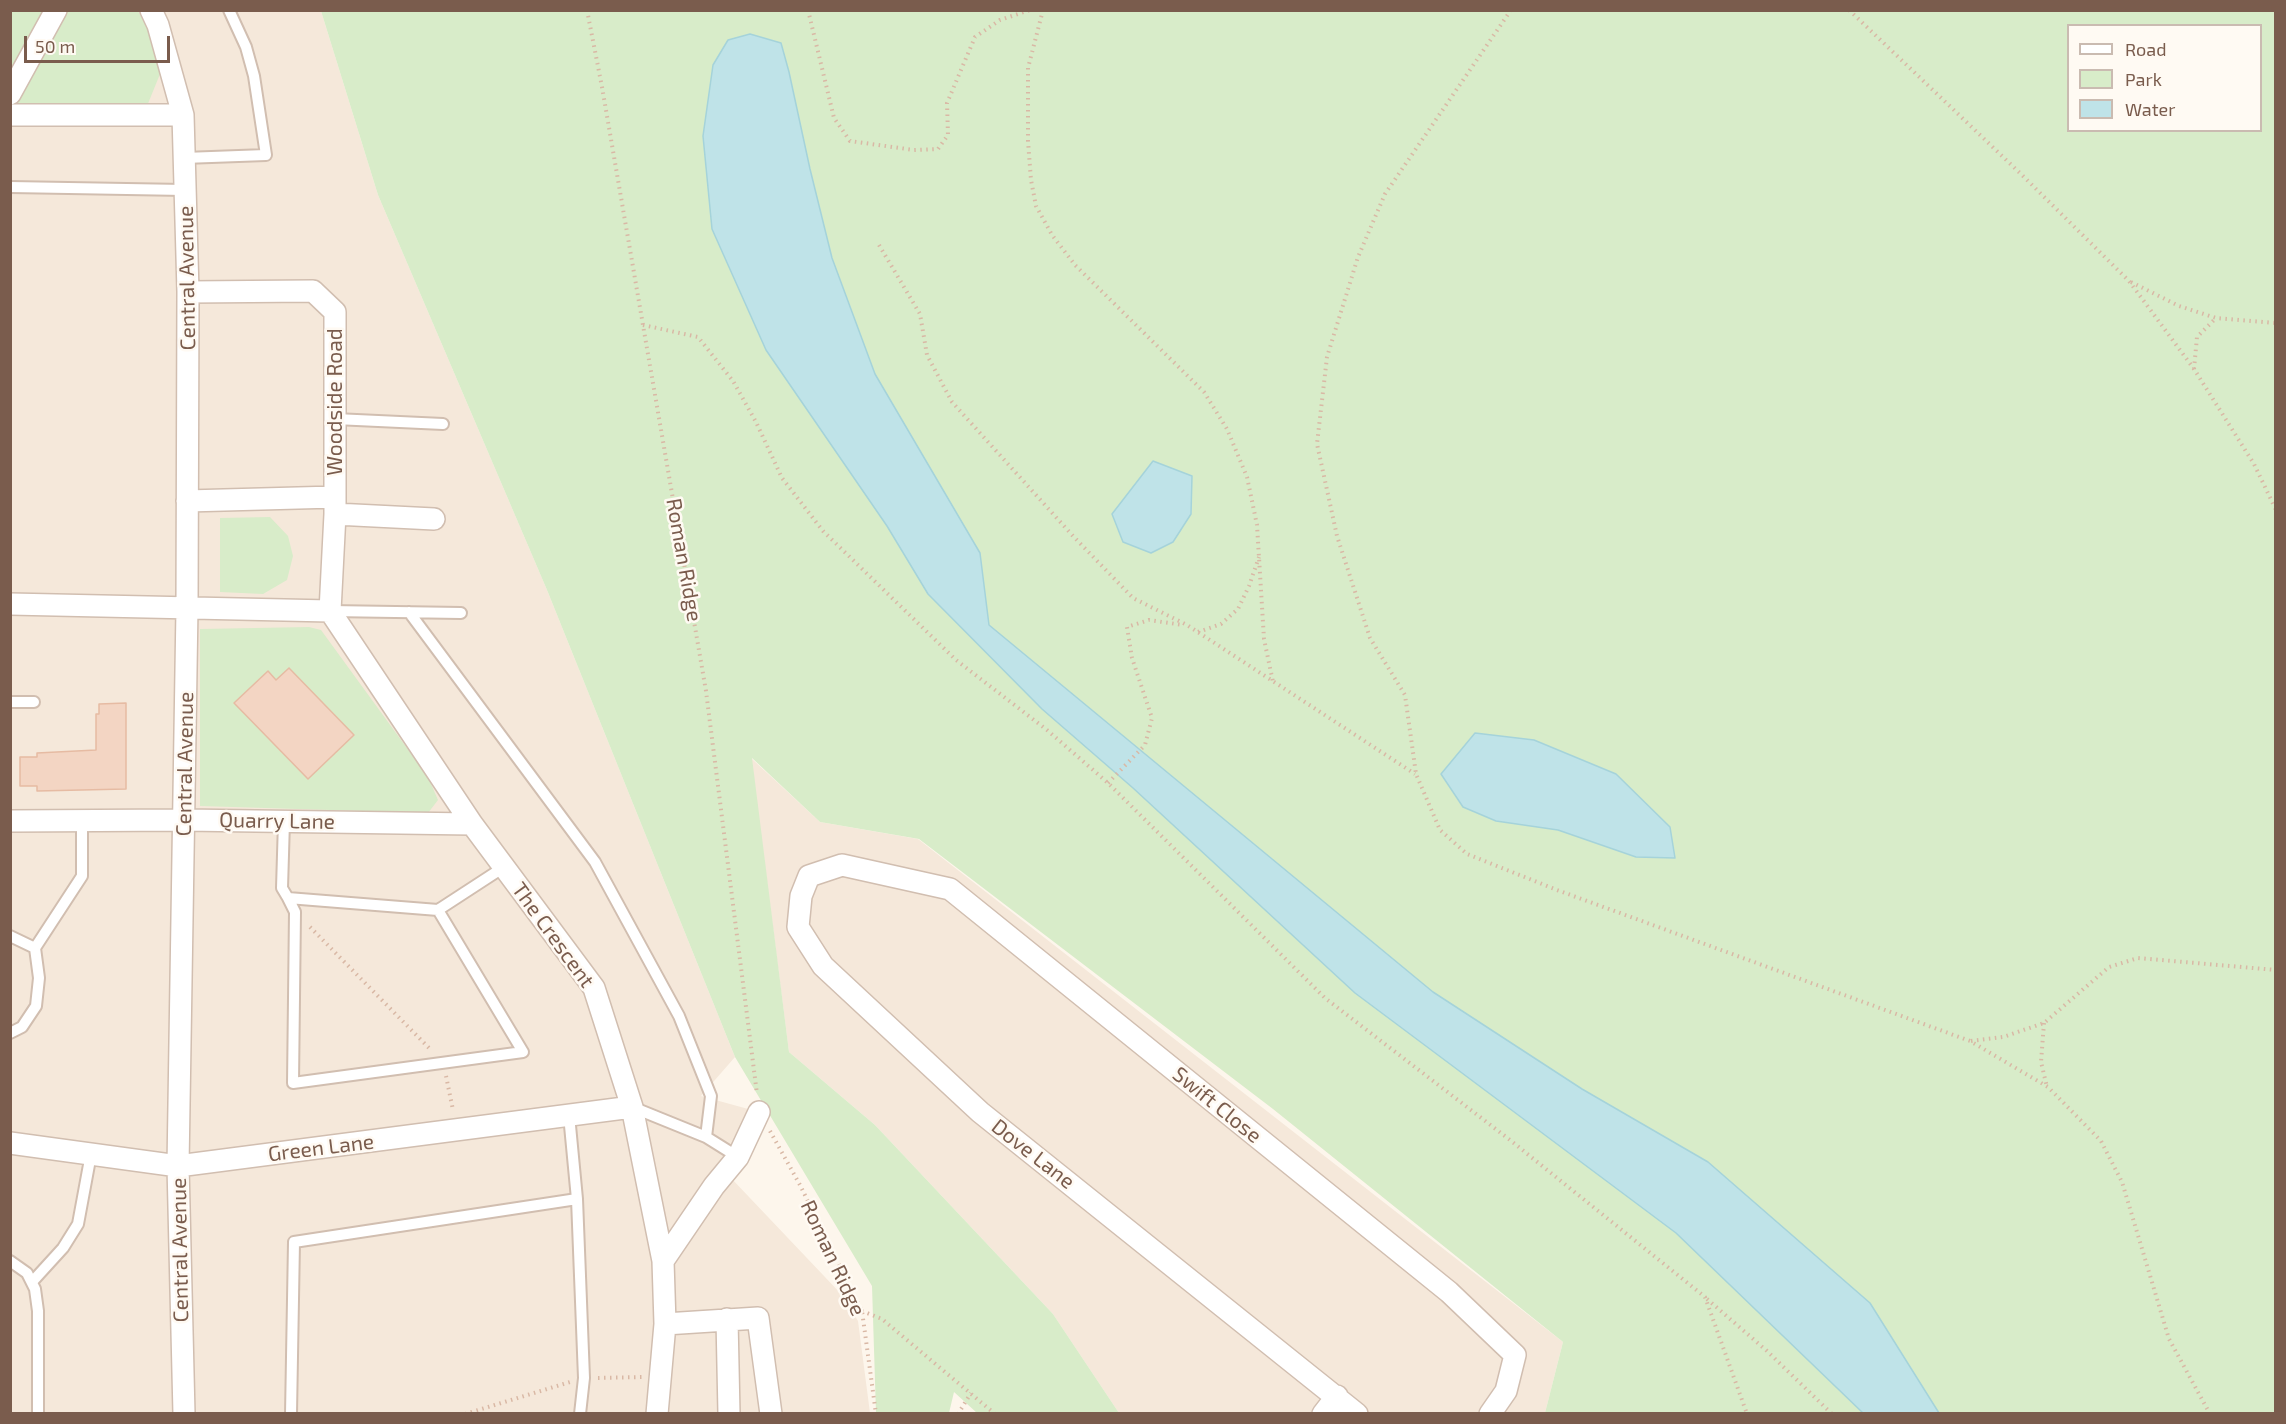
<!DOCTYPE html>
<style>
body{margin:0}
#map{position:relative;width:2286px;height:1424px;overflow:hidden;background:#fdf6ec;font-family:"Exo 2",sans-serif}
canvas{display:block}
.frame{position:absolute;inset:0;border:12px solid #7a5c4d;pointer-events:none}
.legend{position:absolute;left:2067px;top:24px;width:195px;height:108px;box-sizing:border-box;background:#fffaf3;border:2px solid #cabbb1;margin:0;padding:8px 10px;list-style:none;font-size:18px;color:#7a5c4d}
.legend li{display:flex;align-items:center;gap:12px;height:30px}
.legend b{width:30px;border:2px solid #cabbb1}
.scale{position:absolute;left:24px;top:36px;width:146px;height:27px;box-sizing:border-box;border:3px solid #7a5c4d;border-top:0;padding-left:8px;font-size:18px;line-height:21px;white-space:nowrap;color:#7a5c4d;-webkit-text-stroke:4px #fffaf3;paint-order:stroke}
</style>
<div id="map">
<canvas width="2286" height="1424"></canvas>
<div class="frame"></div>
<ul class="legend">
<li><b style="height:8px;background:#fff"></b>Road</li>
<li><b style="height:16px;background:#d8ecc9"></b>Park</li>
<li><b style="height:16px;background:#bfe3e8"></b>Water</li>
</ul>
<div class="scale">50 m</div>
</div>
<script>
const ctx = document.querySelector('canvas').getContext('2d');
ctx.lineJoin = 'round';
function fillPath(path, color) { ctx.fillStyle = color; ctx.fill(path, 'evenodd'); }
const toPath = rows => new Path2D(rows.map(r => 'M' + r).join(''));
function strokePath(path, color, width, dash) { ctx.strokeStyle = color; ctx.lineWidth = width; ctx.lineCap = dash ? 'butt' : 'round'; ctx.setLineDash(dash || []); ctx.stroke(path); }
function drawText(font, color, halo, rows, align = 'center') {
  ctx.font = font + ' "Exo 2",sans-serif'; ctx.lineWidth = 5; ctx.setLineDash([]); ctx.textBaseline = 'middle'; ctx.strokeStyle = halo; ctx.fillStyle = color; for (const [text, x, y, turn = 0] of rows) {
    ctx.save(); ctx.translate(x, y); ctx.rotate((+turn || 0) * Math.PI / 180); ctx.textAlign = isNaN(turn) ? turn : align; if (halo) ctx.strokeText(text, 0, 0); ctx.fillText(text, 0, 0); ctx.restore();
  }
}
const residential = toPath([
 [10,11,321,11,378,195,547,590,735,1057,701,1096,759,1112,731,1178,843,1296,858,1321,870,1413,11,1413],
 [751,758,820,822,918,839,1563,1342,1545,1413,1119,1413,1053,1314,875,1125,789,1052]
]);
const green = toPath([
 [10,11,138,11,146,25,160,74,147,106,11,107],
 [321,11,2275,11,2275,1413,1545,1413,1563,1342,1273,1109,919,839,820,822,752,758,789,1052,875,1125,1053,1314,1119,1413,977,1413,954,1392,949,1413,876,1413,872,1286,735,1057,547,590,378,195],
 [2068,26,2260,26,2260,130,2068,130],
 [270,517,288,536,293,556,287,580,263,594,220,592,220,518],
 [309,627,321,630,428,777,438,800,428,813,200,806,200,629]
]);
const water = toPath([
 [750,34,781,43,789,72,810,169,832,258,875,374,980,553,989,625,1433,992,1582,1089,1708,1162,1870,1303,1939,1413,1863,1413,1676,1233,1355,993,1133,788,1042,709,928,594,887,526,766,350,712,229,703,136,713,65,728,40,750,34],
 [1153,461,1192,476,1191,514,1173,542,1151,553,1123,542,1112,514,1153,461],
 [1475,733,1534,740,1616,774,1670,827,1675,858,1636,857,1558,830,1496,821,1463,807,1441,774,1475,733]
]);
const building = toPath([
 [289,668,354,735,308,779,234,703,268,671,276,680,289,668],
 [126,703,126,789,37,791,37,786,20,786,20,757,37,757,37,753,96,750,96,714,99,714,99,704,126,703]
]);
const path = toPath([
 [587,10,602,87,706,691,757,1094],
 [808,10,834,118,850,141,914,150,938,149,948,135,947,103,975,37,1000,20,1030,10],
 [1043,10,1028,68,1028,141,1031,180,1036,206,1052,235,1075,265,1204,392,1227,429,1247,477,1257,525,1264,639,1273,682],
 [1511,10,1385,194,1358,257,1327,357,1317,444,1337,536,1370,638,1405,695,1416,774,1440,830,1467,854,1557,890,1970,1041,2048,1087,2101,1141,2122,1182,2169,1339,2210,1414],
 [1849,10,2022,175,2129,281,2194,369,2254,464,2276,510],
 [879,245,920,314,927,355,952,402,1073,536,1133,598,1187,625,1415,774],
 [2131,282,2179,306,2216,318,2276,323],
 [643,325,698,337,733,381,756,422,782,478,823,531,956,660,1047,730,1108,783,1325,998,1510,1140,1705,1297,1747,1414],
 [2194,369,2197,337,2216,318],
 [1198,632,1221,624,1238,609,1249,586,1259,557],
 [1108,783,1145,745,1152,718,1132,658,1127,627,1149,620,1183,625],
 [310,927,431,1050],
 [2044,1023,2041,1062,2047,1087],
 [1971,1041,2003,1037,2044,1023,2109,967,2138,958,2276,970],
 [446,1076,453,1110],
 [770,1131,800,1185,862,1311,876,1414],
 [1707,1299,1767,1351,1832,1414],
 [862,1311,882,1319,995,1414],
 [598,1378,642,1377],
 [465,1414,570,1382],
 [958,1414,971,1393]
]);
const lane = toPath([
 [184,158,266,155,254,76,246,47,229,10],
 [10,187,185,190],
 [335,419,443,424],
 [330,611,461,613],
 [409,612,595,862,679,1016,711,1096,706,1137],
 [10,702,34,702],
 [284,821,282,888,288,898,295,912,293,1083,523,1052,438,910,288,898],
 [438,910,504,867],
 [10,936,35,948],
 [10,1033,22,1027,36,1006,39,978,35,948,82,876,82,821],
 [632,1107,706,1137,738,1157],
 [569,1115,577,1199,584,1378,580,1414],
 [10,1261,27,1273,35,1289,38,1311,38,1414],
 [32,1282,63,1248,78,1224,91,1154],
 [291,1414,294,1242,577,1199]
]);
const street = toPath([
 [151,10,158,25,183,115,188,292,187,608,178,1166,184,1414],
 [10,94,56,10],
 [10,115,183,115],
 [188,292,313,291,335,312,335,514,330,611],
 [187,501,335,497],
 [335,514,434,519],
 [10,604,330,611],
 [330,611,472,824,594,988,632,1107,663,1261,665,1324,657,1414],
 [10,821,184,820,472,824],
 [10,1143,178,1166,632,1107],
 [663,1261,714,1186,738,1157,759,1112],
 [727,1319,729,1414],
 [665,1324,758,1318,771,1414],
 [1323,1414,1337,1396],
 [1357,1414,980,1112,823,966,798,927,801,896,809,876,842,865,950,889,1449,1292,1515,1355,1506,1391,1490,1414]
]);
const streetNames = [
 ["Central Avenue",187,278,-91],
 ["Woodside Road",335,402,-90],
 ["Roman Ridge",684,560,80],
 ["Central Avenue",185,764,-89],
 ["Quarry Lane",277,821,1],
 ["The Crescent",553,935,54],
 ["Swift Close",1217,1105,39],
 ["Green Lane",321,1148,-7],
 ["Dove Lane",1033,1154,38],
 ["Central Avenue",180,1250,-91],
 ["Roman Ridge",833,1258,65]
];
fillPath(residential, '#f5e8da');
fillPath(green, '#d8ecc9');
fillPath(water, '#bfe3e8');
strokePath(water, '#a5d3da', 1.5);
fillPath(building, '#f3d5c3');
strokePath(building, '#e6bba3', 1.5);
strokePath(lane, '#d1beb0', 14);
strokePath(street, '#d1beb0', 24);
strokePath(path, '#d9b8a5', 4, [1.5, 4.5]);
strokePath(lane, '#fff', 10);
strokePath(street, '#fff', 21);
drawText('21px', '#7a5c4d', '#fffaf3', streetNames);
</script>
